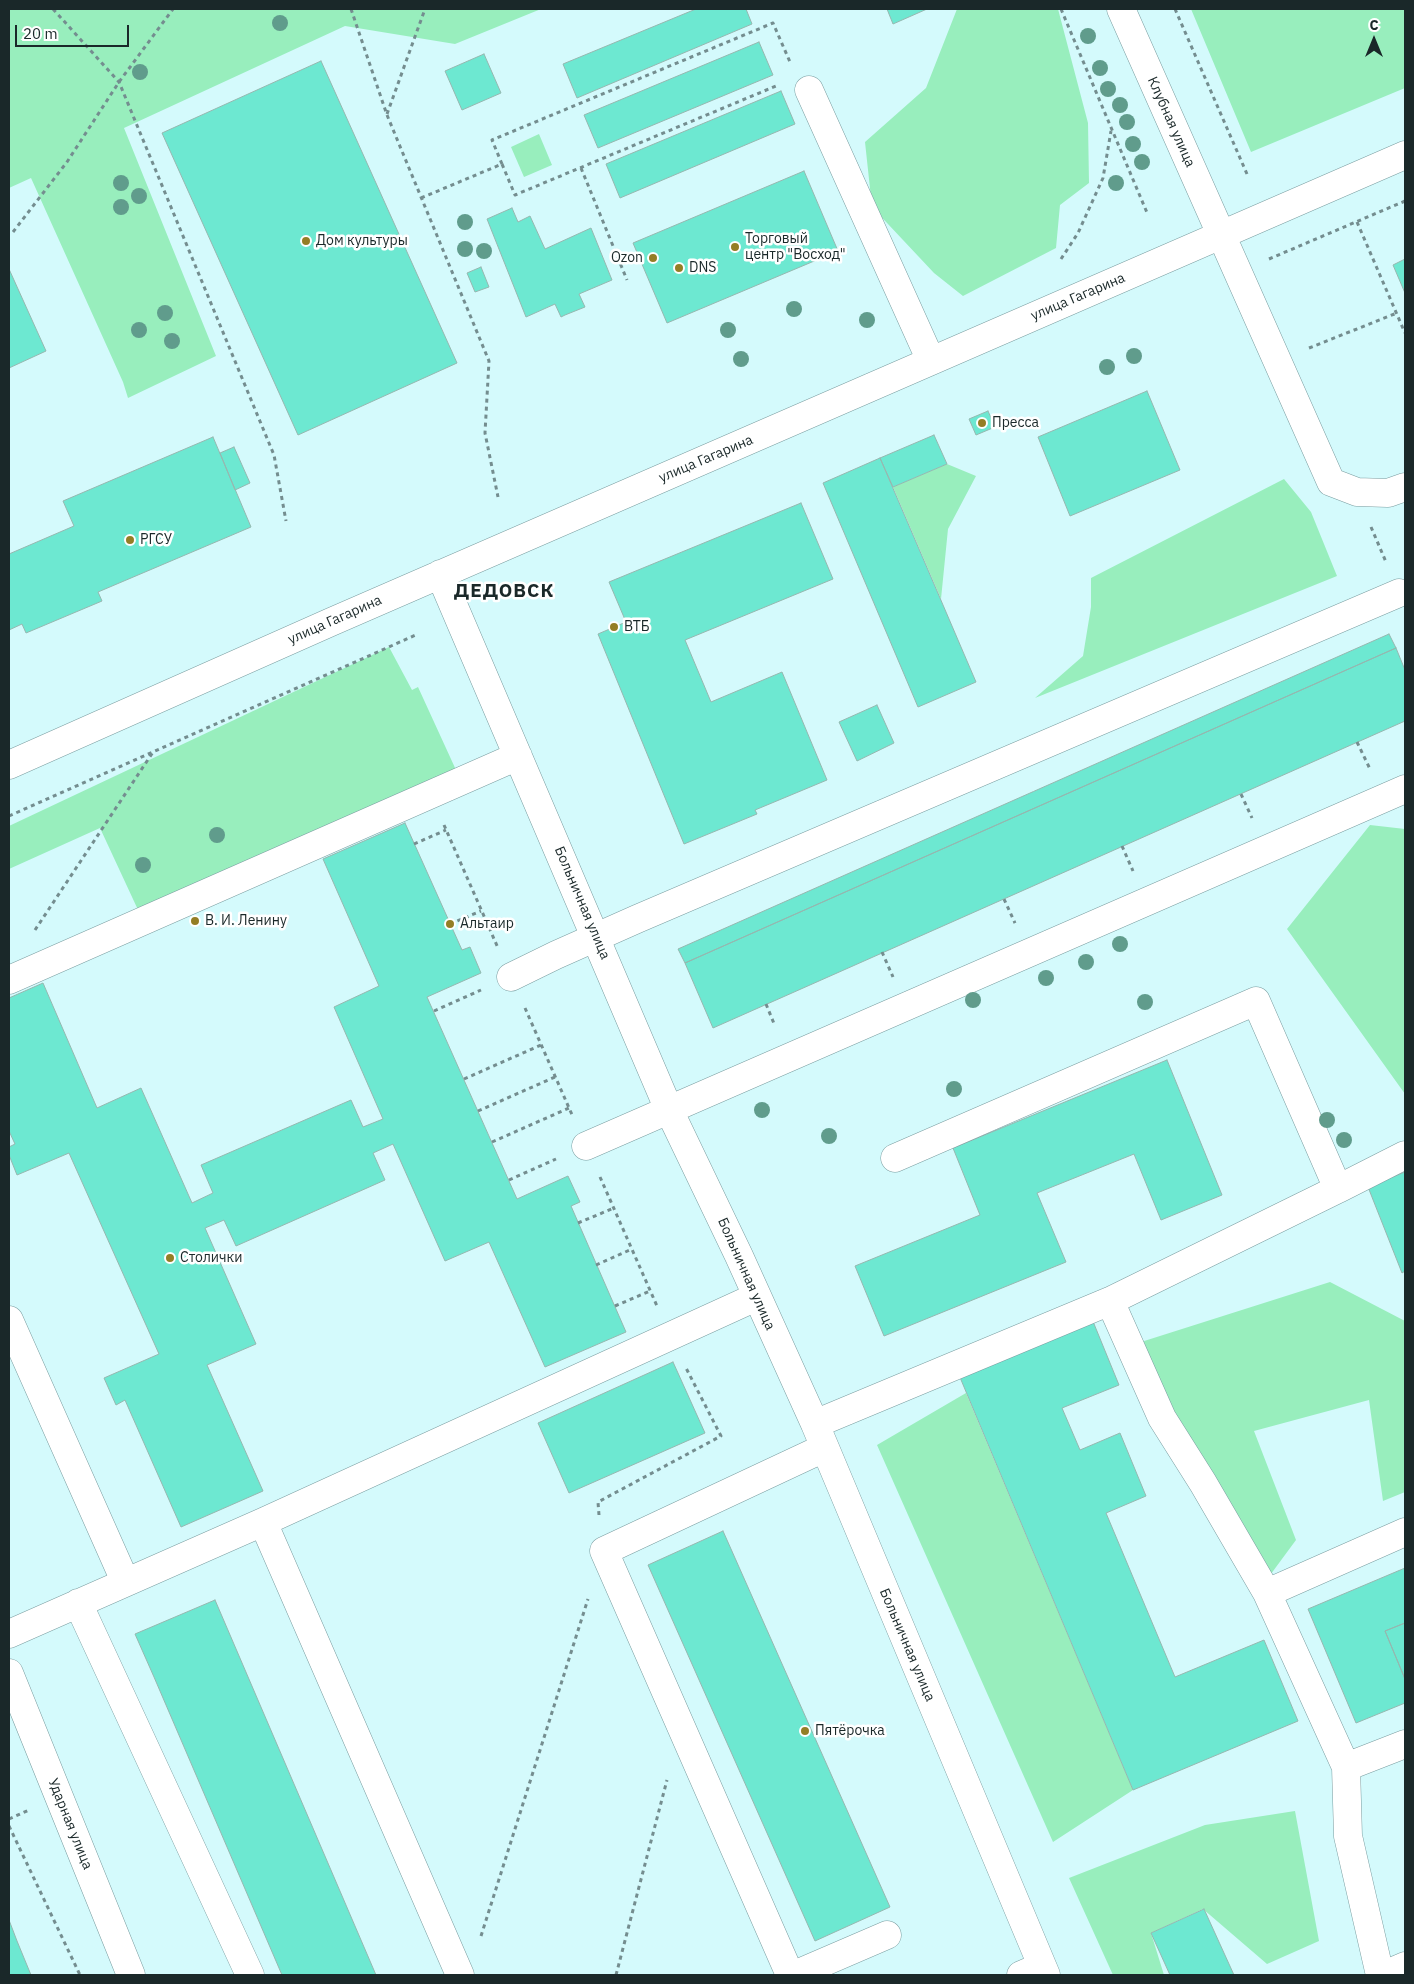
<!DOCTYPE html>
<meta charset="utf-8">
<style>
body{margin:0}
#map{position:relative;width:1414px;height:1984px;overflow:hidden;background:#d4fafc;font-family:"IBM Plex Sans",sans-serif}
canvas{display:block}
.frame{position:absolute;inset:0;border:10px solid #1a2829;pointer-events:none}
.north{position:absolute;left:1349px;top:15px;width:50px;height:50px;-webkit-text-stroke:4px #fff;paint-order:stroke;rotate:0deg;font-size:14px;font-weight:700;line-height:20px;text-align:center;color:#1a2829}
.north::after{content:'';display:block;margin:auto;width:18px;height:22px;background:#1a2829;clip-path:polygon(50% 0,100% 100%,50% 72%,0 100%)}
.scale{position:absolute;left:15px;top:25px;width:114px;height:22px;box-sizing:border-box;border:2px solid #1a2829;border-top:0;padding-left:6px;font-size:15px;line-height:18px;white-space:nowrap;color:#1a2829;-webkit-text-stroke:4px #fff;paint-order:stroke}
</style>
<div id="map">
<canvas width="1414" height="1984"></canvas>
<div class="frame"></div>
<div class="north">С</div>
<div class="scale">20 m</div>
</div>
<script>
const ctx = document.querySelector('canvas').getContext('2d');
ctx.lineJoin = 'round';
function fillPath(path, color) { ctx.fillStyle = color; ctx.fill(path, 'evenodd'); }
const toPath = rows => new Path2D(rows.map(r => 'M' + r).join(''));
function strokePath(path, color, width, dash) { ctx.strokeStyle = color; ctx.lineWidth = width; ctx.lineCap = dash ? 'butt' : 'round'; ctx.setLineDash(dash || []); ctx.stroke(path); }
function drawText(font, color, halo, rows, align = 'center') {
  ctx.font = font + ' "IBM Plex Sans",sans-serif'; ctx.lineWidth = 5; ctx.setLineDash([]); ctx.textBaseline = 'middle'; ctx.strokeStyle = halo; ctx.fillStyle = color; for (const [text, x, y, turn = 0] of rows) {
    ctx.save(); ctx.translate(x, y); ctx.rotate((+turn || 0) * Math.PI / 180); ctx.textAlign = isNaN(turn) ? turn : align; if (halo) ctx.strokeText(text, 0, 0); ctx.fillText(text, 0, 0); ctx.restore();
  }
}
const green = toPath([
 [9,9,541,9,455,44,345,26,124,128,216,356,128,398,123,382,31,178,9,188],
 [957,9,1058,9,1088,123,1089,183,1060,205,1056,248,963,296,934,273,872,207,865,142,926,88],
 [1191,9,1405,9,1405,88,1251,152],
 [539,134,552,165,524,177,511,147],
 [947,464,976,476,948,529,941,599,893,487],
 [1284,479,1311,512,1337,576,1035,698,1083,656,1091,607,1091,578],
 [389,647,412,690,418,687,456,770,139,912,100,828,9,869,9,826],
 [1370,825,1405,829,1405,1094,1287,929],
 [1330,1282,1405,1321,1405,1492,1383,1501,1369,1400,1254,1431,1296,1540,1265,1582,1119,1349],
 [966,1393,1133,1790,1053,1842,877,1445],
 [1295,1811,1319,1941,1267,1964,1203,1909,1151,1933,1164,1975,1113,1975,1069,1878,1205,1825]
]);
const building = toPath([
 [696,9,746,9,752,24,577,98,563,64,696,9],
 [887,9,927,9,893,24,887,9],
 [759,42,773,75,598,148,584,115,759,42],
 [484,54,501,93,462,110,445,71,484,54],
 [321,61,457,363,298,435,162,133,321,61],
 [781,91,795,124,620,198,606,164,781,91],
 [804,171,838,251,667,323,633,243,804,171],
 [512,208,518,222,530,216,545,249,591,228,612,280,579,294,585,307,565,315,561,317,555,304,526,317,487,219,512,208],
 [1405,259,1405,293,1393,265,1405,259],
 [481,267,489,287,475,292,467,273,481,267],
 [9,269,46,351,9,368,9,269],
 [1147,391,1180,470,1070,516,1038,437,1147,391],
 [988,411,995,427,976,435,969,419,988,411],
 [934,435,947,464,893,487,880,458,934,435],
 [213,437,251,527,98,592,102,601,26,633,22,624,9,630,9,554,74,526,63,501,213,437],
 [234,447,250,483,235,490,220,453,234,447],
 [880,458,976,682,918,707,823,483,880,458],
 [801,503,833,579,685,640,711,702,782,672,827,780,755,810,757,814,684,844,598,634,626,622,609,582,801,503],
 [1389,634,1396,648,685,963,678,949,1389,634],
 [1396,648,1405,670,1405,721,713,1028,685,963,1396,648],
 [877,705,894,743,857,761,839,722,877,705],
 [405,823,462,950,470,947,481,973,427,997,517,1199,568,1176,580,1202,571,1206,626,1332,545,1367,489,1242,445,1261,393,1144,373,1153,385,1180,236,1246,224,1220,205,1228,256,1344,207,1365,263,1491,181,1527,125,1400,116,1405,104,1378,159,1354,69,1153,17,1175,9,1155,9,1147,15,1144,9,1131,9,998,43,983,97,1108,141,1088,192,1203,213,1193,201,1165,351,1100,363,1127,383,1119,334,1007,379,986,323,859,405,823],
 [1167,1060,1222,1195,1161,1220,1134,1154,1037,1193,1066,1262,884,1336,855,1266,980,1215,953,1148,1167,1060],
 [1405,1172,1405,1271,1402,1273,1368,1187,1405,1172],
 [1092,1319,1119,1385,1062,1408,1080,1450,1120,1433,1146,1496,1106,1513,1175,1677,1264,1640,1298,1721,1133,1790,959,1375,1092,1319],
 [673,1362,705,1433,569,1493,538,1423,673,1362],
 [723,1531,890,1907,815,1941,648,1565,723,1531],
 [1405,1568,1405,1623,1385,1631,1405,1679,1405,1703,1356,1723,1308,1609,1405,1568],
 [215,1600,376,1975,282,1975,154,1677,135,1634,215,1600],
 [1405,1623,1405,1679,1385,1631,1405,1623],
 [1204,1909,1234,1975,1170,1975,1151,1933,1204,1909],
 [9,1920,17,1941,31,1975,9,1975,9,1920]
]);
const path = toPath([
 [53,9,119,82,274,455,286,521],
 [351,9,387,115,489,361,485,433,498,497],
 [1061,9,1148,215],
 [1175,9,1247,174],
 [387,114,425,9],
 [502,164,492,140,773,23,790,62],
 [581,168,627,280],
 [421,198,502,164,515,195,776,86],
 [1357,222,1405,333],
 [13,232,67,162,119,82,173,9],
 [1061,259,1078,233,1103,178,1111,131],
 [1269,259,1405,201],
 [1309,348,1397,313],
 [1371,527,1386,562],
 [1357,742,1370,769],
 [1241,794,1252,818],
 [9,816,418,634],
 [444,825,498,948],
 [414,844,446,830],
 [1122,846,1133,871],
 [1004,899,1015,923],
 [450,924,481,911],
 [35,930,153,752],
 [882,952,893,977],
 [766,1004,775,1026],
 [525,1008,573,1117],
 [434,1011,481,990],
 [464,1079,541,1045],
 [478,1111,555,1077],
 [492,1142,569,1108],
 [600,1177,657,1306],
 [509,1180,556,1159],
 [578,1223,614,1208],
 [596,1265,632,1249],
 [615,1306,650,1291],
 [599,1515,598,1502,721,1436,685,1366],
 [9,1819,29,1810],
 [9,1826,80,1975],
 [481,1936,588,1599],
 [616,1975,667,1780]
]);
const minor = toPath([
 [1121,9,1331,482,1357,492,1388,493,1405,487],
 [809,90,931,361],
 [440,574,669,1110,739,1256,815,1424,1046,1975],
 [9,765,331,622,1405,155],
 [511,977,556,955,637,919,1399,593],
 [9,980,518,756],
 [586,1146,1405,789],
 [1338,1189,1405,1155],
 [1110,1301,1162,1418,1203,1483,1267,1593,1346,1767,1348,1836,1380,1975],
 [9,1320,125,1581],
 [815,1424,1110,1301,1338,1189,1256,1001,895,1158],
 [263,1522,460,1975],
 [1267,1593,1405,1532],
 [78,1603,250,1975],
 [9,1634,263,1522,756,1297],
 [9,1673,131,1975],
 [1346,1767,1405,1744],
 [790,1975,604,1551,824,1448],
 [794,1975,887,1935],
 [1021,1975,1042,1966],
 [1384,1975,1405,1966]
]);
const trees = [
 [280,23],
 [1088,36],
 [1100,68],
 [140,72],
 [1108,89],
 [1120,105],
 [1127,122],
 [1133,144],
 [1142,162],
 [121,183],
 [1116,183],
 [139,196],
 [121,207],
 [465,222],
 [465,249],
 [484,251],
 [794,309],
 [165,313],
 [867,320],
 [139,330],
 [728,330],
 [172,341],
 [1134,356],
 [741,359],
 [1107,367],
 [217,835],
 [143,865],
 [1120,944],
 [1086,962],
 [1046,978],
 [973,1000],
 [1145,1002],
 [954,1089],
 [762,1110],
 [1327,1120],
 [829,1136],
 [1344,1140]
];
const markers = [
 [306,241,5,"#947e25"],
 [735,247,5,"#947e25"],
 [653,258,5,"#947e25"],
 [679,268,5,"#947e25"],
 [982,423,5,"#947e25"],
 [130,540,5,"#947e25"],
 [614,627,5,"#947e25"],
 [195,921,5,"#947e25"],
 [450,924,5,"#947e25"],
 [170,1258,5,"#947e25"],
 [805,1731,5,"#947e25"]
];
const streetNames = [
 ["Клубная улица",1171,122,66],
 ["улица Гагарина",1078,297,-23],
 ["улица Гагарина",706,459,-23],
 ["улица Гагарина",335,620,-24],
 ["Больничная улица",582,903,67],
 ["Больничная улица",746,1274,66],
 ["Больничная улица",907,1645,67],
 ["Ударная улица",70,1824,68]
];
const poiNames = [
 ["Торговый",745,239],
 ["центр \"Восход\"",745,255],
 ["Дом культуры",316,241],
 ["Ozon",643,258,"right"],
 ["DNS",689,268],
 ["Пресса",992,423],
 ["РГСУ",140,540],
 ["ВТБ",624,627],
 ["В. И. Ленину",205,921],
 ["Альтаир",460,924],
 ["Столички",180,1258],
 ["Пятёрочка",815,1731]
];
const districtNames = [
 ["ДЕДОВСК",504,592]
];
fillPath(green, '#98eebd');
fillPath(building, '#6de8d1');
strokePath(building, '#95b7af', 1);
strokePath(minor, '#7a9da0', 29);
strokePath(path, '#748d8f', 3, [4, 4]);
strokePath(minor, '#fff', 28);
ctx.fillStyle = '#609c8c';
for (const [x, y] of trees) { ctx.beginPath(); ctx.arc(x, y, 8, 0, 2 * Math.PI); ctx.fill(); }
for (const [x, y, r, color] of markers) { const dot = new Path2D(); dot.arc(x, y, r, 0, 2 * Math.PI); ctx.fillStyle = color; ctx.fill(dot); strokePath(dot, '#fff', 2); }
drawText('14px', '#1a2829', '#fff', streetNames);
drawText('14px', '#1a2829', '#fff', poiNames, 'left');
ctx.letterSpacing = '1px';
drawText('bold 19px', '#1a2829', '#fff', districtNames);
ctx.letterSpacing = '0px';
</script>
